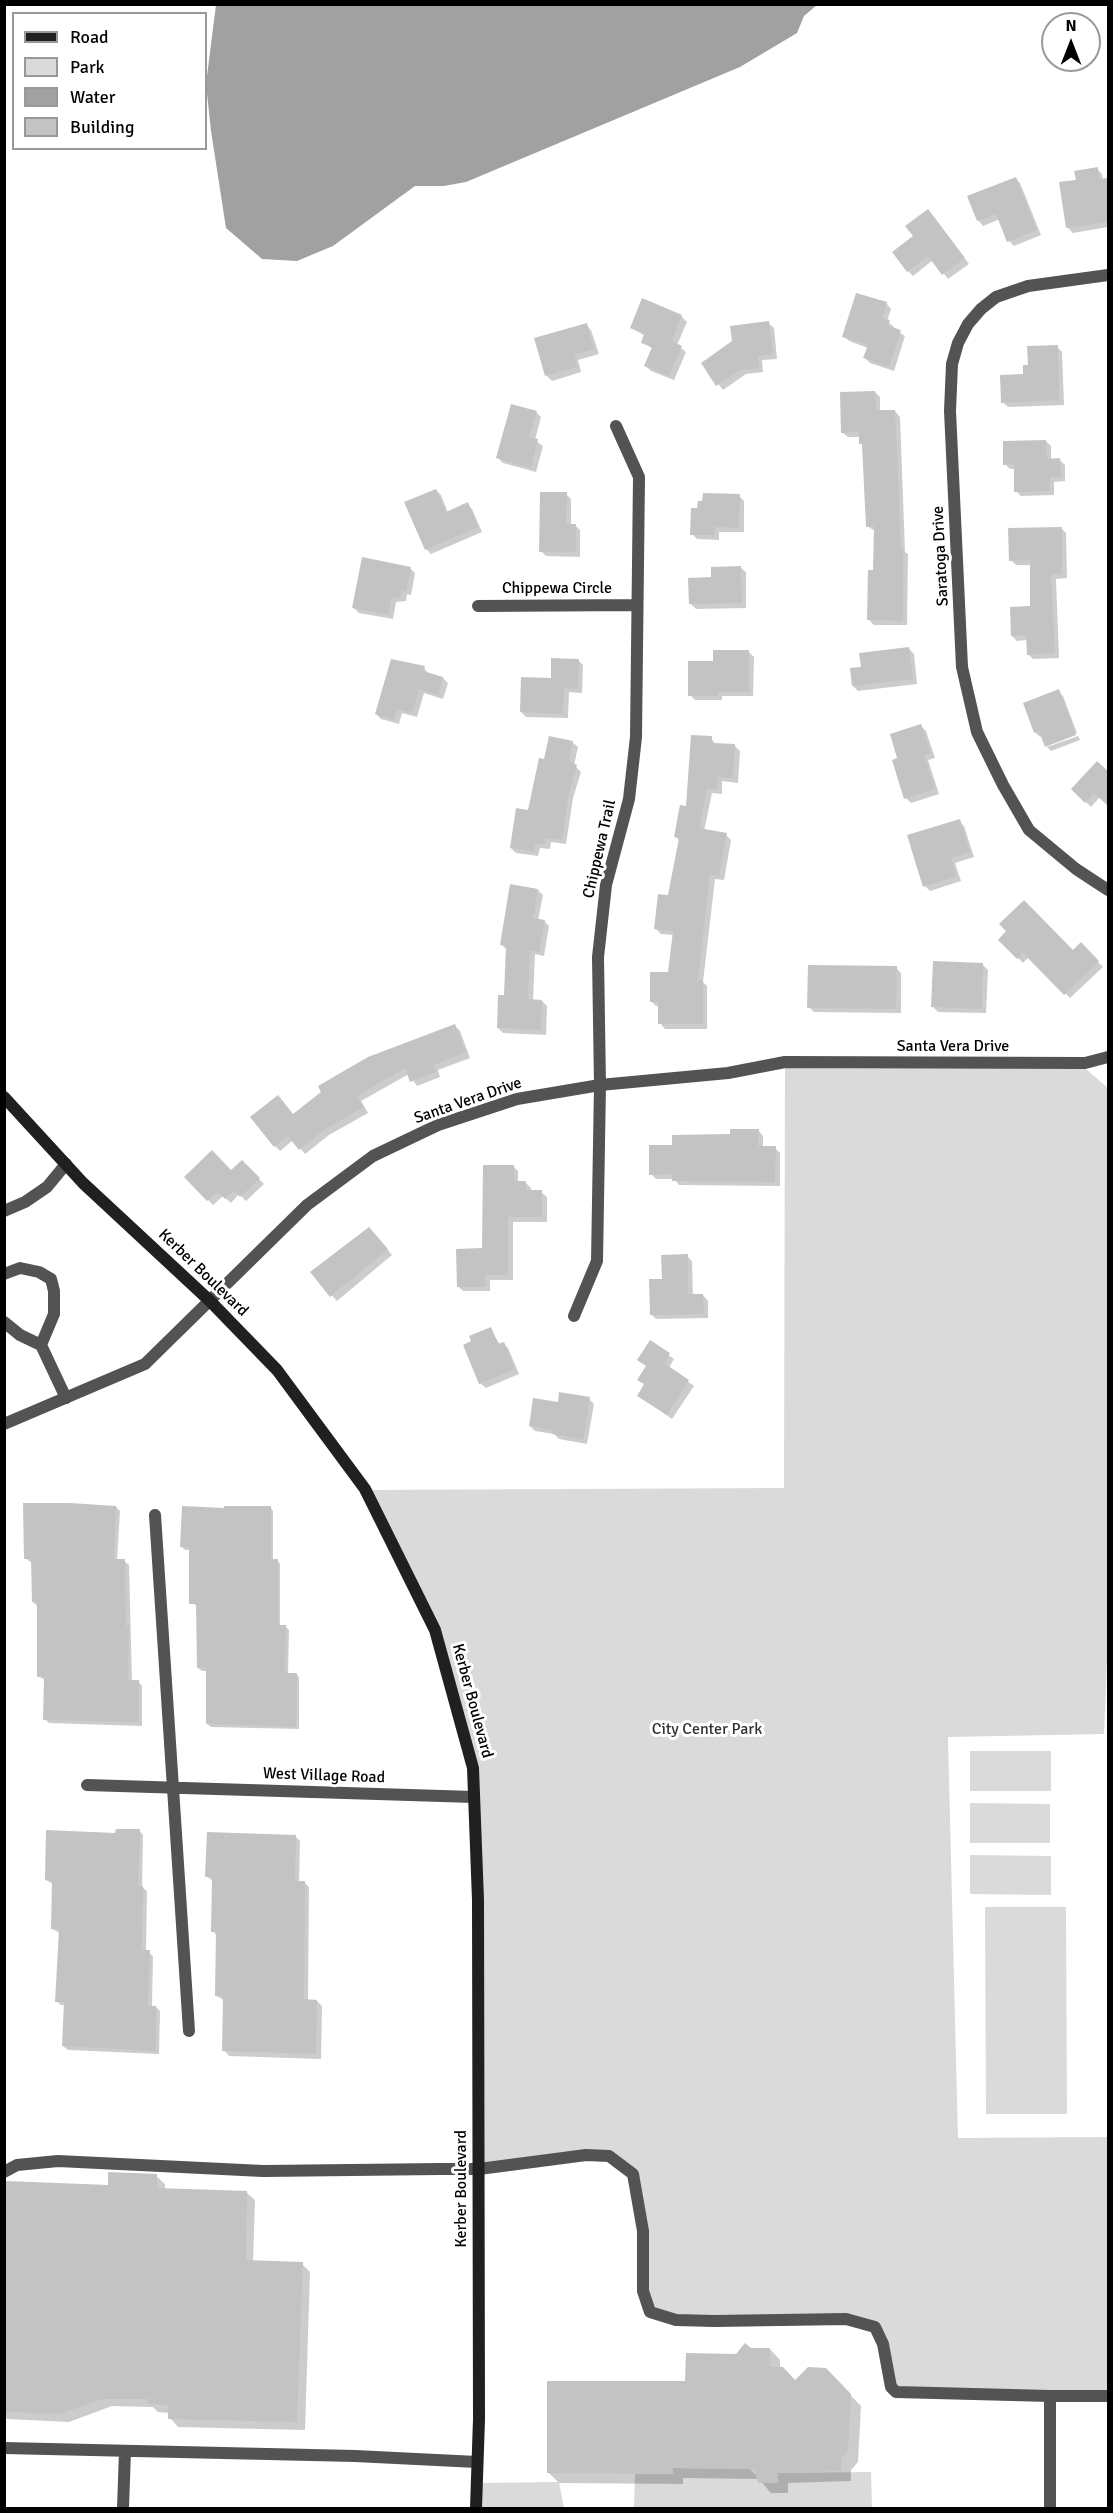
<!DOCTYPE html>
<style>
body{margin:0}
#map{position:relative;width:1113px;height:2513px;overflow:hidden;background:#fff;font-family:Signika,sans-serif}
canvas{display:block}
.frame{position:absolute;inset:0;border:6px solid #000;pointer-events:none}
.legend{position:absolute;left:12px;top:12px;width:195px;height:138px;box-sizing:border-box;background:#fff;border:2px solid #999;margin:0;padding:8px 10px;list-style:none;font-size:18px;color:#000}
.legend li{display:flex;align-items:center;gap:12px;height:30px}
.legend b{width:30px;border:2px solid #999}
.north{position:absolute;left:1041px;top:12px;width:60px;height:60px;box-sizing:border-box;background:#fff;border:2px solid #999;border-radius:50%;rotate:0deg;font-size:16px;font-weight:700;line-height:24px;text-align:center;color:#000}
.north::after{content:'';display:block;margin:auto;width:21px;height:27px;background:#000;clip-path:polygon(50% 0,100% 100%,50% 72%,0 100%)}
</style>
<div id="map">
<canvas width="1113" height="2513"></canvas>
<div class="frame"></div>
<ul class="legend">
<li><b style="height:8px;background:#202020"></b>Road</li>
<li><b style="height:16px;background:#dadada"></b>Park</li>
<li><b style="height:16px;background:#a1a1a1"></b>Water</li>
<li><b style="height:16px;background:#c3c3c3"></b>Building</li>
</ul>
<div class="north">N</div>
</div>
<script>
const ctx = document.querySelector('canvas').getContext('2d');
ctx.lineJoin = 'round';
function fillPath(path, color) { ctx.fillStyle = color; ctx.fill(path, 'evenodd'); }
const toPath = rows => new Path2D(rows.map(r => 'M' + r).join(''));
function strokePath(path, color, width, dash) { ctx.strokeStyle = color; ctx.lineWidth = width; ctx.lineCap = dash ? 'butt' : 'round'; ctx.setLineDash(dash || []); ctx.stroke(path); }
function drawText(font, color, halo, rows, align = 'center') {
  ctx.font = font + ' Signika,sans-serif'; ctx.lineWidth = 6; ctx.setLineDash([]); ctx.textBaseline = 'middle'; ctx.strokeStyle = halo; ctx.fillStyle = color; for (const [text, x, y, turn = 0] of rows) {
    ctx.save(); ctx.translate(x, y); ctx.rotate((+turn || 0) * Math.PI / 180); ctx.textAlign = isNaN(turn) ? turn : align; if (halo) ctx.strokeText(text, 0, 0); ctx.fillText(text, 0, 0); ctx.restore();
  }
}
const green = toPath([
 [785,1062,1079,1063,1108,1088,1108,1641,1104,1734,948,1737,958,2138,1108,2137,1108,2396,891,2387,874,2327,846,2319,676,2320,650,2312,633,2174,609,2156,479,2169,474,1797,435,1630,365,1490,784,1488],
 [970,1751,1051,1751,1051,1791,970,1791],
 [970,1803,1050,1804,1050,1843,970,1843],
 [970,1855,1051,1856,1051,1895,970,1894],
 [985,1907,1066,1907,1067,2114,986,2114],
 [673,2468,750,2469,757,2476,758,2483,778,2483,778,2473,871,2472,872,2508,634,2508,635,2474,672,2474],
 [559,2482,564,2508,476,2508,477,2483]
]);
const water = toPath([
 [216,5,216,4,817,5,804,16,797,33,740,67,466,182,444,186,415,186,333,246,297,261,262,259,226,228,211,131,206,84]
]);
const shadow = toPath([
 [1097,169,1102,174,1103,180,1108,179,1108,227,1073,233,1068,228,1077,181],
 [1015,178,1020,183,1041,235,1014,246,1009,241,1000,219,983,226,978,220],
 [933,216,969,264,948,279,933,260,913,276,908,271,915,236],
 [643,300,682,317,687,322,677,345,686,352,674,380,651,371,646,366,653,349,642,342,645,336,632,328],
 [886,303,891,309,887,321,894,327,894,329,905,336,894,371,870,363,865,358,868,348,849,341,844,336],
 [768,323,774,328,777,359,762,360,763,372,746,374,723,390,703,364],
 [586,325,591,330,599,354,578,360,581,372,552,381,547,376,536,339],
 [1057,347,1062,352,1064,405,1008,407,1003,402,1030,366],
 [875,392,880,397,880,412,895,411,900,417,905,552,908,554,907,625,874,625,869,620,875,571,875,531,867,526,863,446,860,443,860,437,848,437,842,432],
 [536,412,541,417,535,440,543,446,536,472,503,463,498,458],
 [1046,441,1051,446,1051,460,1060,460,1065,465,1065,481,1054,482,1054,495,1021,496,1016,491,1015,469,1010,469,1005,464],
 [436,490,441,495,448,513,467,504,472,509,482,532,431,554,426,549],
 [566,494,571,499,571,525,575,525,580,530,580,557,546,556,541,551],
 [739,496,744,501,744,532,719,532,719,540,697,539,692,534],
 [1061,528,1066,533,1067,578,1056,579,1059,658,1033,659,1028,654,1027,640,1017,641,1012,636,1031,608,1031,565,1016,565,1011,560],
 [740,567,746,572,746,608,696,609,690,603,712,579],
 [410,568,415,573,411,595,407,594,406,601,396,602,393,619,359,613,354,608],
 [909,649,914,654,917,684,858,691,853,686,862,668],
 [748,651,754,657,753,696,722,696,722,700,695,700,690,695],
 [578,660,583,665,582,693,569,692,568,718,526,717,521,712,552,680],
 [424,667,428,674,443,678,448,683,443,699,424,693,417,717,402,713,399,724,381,719,376,714],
 [1058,691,1063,696,1077,733,1046,744,1042,736,1040,737,1035,732],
 [921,726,926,731,935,758,928,760,939,794,911,803,906,798,899,759],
 [1078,736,1080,740,1051,751,1047,747],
 [711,738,716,745,735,746,740,751,738,783,722,781,722,794,712,793,704,831,726,835,731,840,724,880,715,879,703,982,707,986,707,1029,665,1029,660,1023,660,1006,656,1006,651,1001,670,973,674,935,661,934,656,929,670,896,680,841,675,836,688,808],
 [572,742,578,747,574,765,581,772,573,798,566,844,551,842,550,849,540,848,538,856,516,853,511,848,529,812,545,761],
 [1098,763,1108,773,1108,805,1100,797,1091,807,1073,789],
 [959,821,964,826,974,857,955,863,961,881,930,891,925,886],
 [538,890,543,895,538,920,544,921,549,926,544,956,535,954,533,1001,542,1001,547,1006,546,1035,503,1033,498,1028,505,997,506,949,501,944],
 [1000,940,1073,952,1081,945,1103,967,1070,998,1029,957,1023,963],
 [983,965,988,970,986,1013,938,1012,933,1007],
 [896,968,901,973,901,1013,814,1012,809,1007],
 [455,1026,460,1031,470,1058,438,1070,440,1077,417,1086,409,1074,361,1101,368,1113,329,1135,305,1154,293,1140,280,1151,275,1146,294,1116],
 [758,1130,763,1136,763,1148,775,1148,780,1153,780,1186,679,1185,674,1179,656,1179,651,1174,673,1146],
 [242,1162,264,1184,246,1201,239,1194,231,1203,223,1196,213,1205,186,1177,231,1172],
 [513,1166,518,1171,518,1183,526,1183,531,1188,531,1192,541,1192,547,1197,547,1222,513,1222,513,1280,490,1280,490,1291,463,1291,458,1286,484,1250],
 [374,1234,392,1255,337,1301,312,1273],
 [687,1256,692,1261,693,1296,703,1295,708,1301,708,1318,656,1319,651,1314,663,1280],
 [490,1328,500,1345,503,1343,508,1348,519,1374,486,1388,480,1383],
 [650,1342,674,1359,669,1368,694,1386,672,1419,639,1396,645,1385,639,1380,648,1367,639,1360],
 [589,1399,594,1404,587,1444,559,1439,554,1434,535,1431,530,1426,559,1403],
 [116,1507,120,1511,117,1561,124,1561,129,1565,132,1681,138,1681,142,1686,142,1726,49,1723,45,1719,45,1680,38,1676,37,1606,33,1602,32,1563,25,1558],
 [270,1507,273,1511,273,1560,280,1563,280,1627,286,1627,289,1630,288,1674,296,1674,299,1677,299,1729,211,1727,207,1724,207,1671,202,1671,198,1668,198,1606,191,1603,191,1550,185,1550,182,1547,225,1510],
 [1107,1753,1108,1753,1108,2056,1107,2054],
 [139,1830,143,1835,142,1887,147,1891,146,1951,153,1956,152,2007,156,2007,160,2011,159,2054,68,2050,63,2046,66,2005,61,2005,56,2001,60,1933,52,1929,53,1884,46,1880,117,1834],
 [295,1836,300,1841,299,1882,304,1882,309,1887,308,2001,317,2001,322,2006,321,2059,229,2056,224,2050,225,2001,217,1996,217,1936,213,1931,213,1881,206,1876],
 [156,2176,165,2184,165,2189,246,2192,255,2200,253,2262,302,2264,310,2272,305,2430,178,2427,170,2418,170,2413,158,2412,153,2407,112,2406,69,2422,7,2419,4,2417,4,2227,110,2187],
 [750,2349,770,2349,780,2360,780,2368,795,2382,825,2369,861,2406,858,2462,851,2470,851,2481,788,2483,788,2493,771,2493,759,2479,683,2478,683,2484,559,2483,548,2472,686,2382]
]);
const building = toPath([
 [1098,167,1099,179,1107,178,1108,222,1066,228,1059,182,1076,180,1074,171],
 [1016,177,1037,230,1007,242,996,214,977,221,967,196],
 [928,209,965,258,942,275,928,256,907,272,892,252,913,236,905,226],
 [856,293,887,302,882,318,890,320,888,326,901,330,889,367,863,358,868,345,842,337],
 [642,298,682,315,672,341,682,346,669,376,644,366,652,347,641,343,644,334,630,328],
 [769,321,773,354,758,356,759,368,740,370,716,386,701,363,732,341,730,326],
 [587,323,594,349,574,355,577,367,545,376,534,338],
 [1058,345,1059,400,1001,403,1000,375,1023,374,1023,365,1028,365,1027,346],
 [875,391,876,410,895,410,901,548,903,548,903,621,867,620,868,570,873,570,874,526,866,527,862,444,859,444,859,432,841,433,840,392],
 [511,404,537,411,529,437,538,439,531,468,496,458],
 [1046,440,1047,459,1060,458,1061,477,1050,477,1050,491,1014,492,1014,464,1003,465,1003,441],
 [436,489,446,512,468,502,478,527,425,550,404,502],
 [540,492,567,492,566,524,576,524,576,552,539,552],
 [703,493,740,494,739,528,715,527,715,535,690,535,691,508,697,508,698,501,702,501],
 [1062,527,1062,574,1051,574,1055,653,1027,655,1026,635,1011,636,1010,607,1030,606,1030,560,1009,561,1008,528],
 [362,557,411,567,406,591,402,590,401,597,392,598,388,615,352,608],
 [741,566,742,603,689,604,688,578,711,577,711,567],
 [909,647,913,679,852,686,850,668,861,667,859,653],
 [713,650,749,650,749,692,718,692,718,696,688,696,688,661,713,661],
 [551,658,579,659,578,689,564,688,563,714,520,712,521,677,551,678],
 [391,659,425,666,423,671,443,677,438,695,419,689,412,713,397,709,394,720,375,714],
 [1059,689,1076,735,1045,747,1039,731,1034,733,1023,703],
 [921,724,931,753,924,755,935,789,904,799,892,760,897,758,890,734],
 [691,735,712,736,712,743,735,744,733,778,718,777,717,789,707,789,699,828,727,833,719,876,710,874,698,980,703,980,703,1024,658,1024,658,1002,650,1002,650,972,668,972,673,931,654,929,658,894,668,895,679,838,674,837,680,805,686,806],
 [549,736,573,741,569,761,577,765,569,793,562,840,546,838,545,845,535,844,534,852,510,848,516,808,528,810,539,758,544,759],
 [1097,761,1108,771,1108,806,1094,793,1085,803,1071,789],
 [960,819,970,852,951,858,957,876,923,887,907,835],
 [510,884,538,889,533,918,545,920,539,952,530,950,528,999,542,1000,541,1030,497,1028,498,995,504,995,506,946,500,945],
 [1024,900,1073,950,1081,942,1099,961,1064,995,1023,953,1017,959,998,940,1006,931,999,924],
 [933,961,983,963,982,1009,931,1007],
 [808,965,897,966,896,1009,807,1008],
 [455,1024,466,1052,434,1065,436,1072,410,1082,405,1068,357,1096,364,1107,324,1130,299,1150,288,1136,274,1147,250,1117,278,1095,293,1114,321,1092,318,1086,368,1057],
 [730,1129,759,1129,758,1146,776,1146,775,1182,672,1181,672,1174,649,1175,649,1145,672,1145,672,1135,730,1134],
 [212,1150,231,1170,242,1160,260,1178,240,1197,234,1190,225,1199,218,1192,207,1201,184,1177],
 [483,1165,514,1165,514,1181,526,1181,526,1190,542,1190,542,1217,508,1217,508,1275,485,1275,485,1287,457,1287,456,1249,482,1248],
 [369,1227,388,1249,330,1297,310,1272],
 [688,1254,688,1294,703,1294,704,1314,650,1315,649,1279,662,1279,661,1255],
 [491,1327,498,1344,504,1342,515,1369,479,1384,463,1345,471,1341,469,1336],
 [650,1340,670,1353,664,1363,689,1380,667,1415,637,1396,644,1384,637,1380,646,1366,637,1360],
 [559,1392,590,1397,583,1440,552,1434,553,1430,529,1426,533,1398,558,1402],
 [23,1503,70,1503,116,1506,114,1559,125,1559,126,1626,129,1626,128,1680,139,1680,139,1722,43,1720,44,1677,37,1677,37,1602,32,1602,31,1559,24,1559],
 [182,1506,224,1508,224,1506,271,1506,271,1559,278,1559,278,1625,286,1625,285,1673,297,1673,296,1727,206,1724,206,1668,197,1668,196,1604,189,1604,189,1548,180,1547],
 [116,1829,140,1829,138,1886,143,1886,142,1950,150,1950,148,2006,156,2006,156,2051,62,2046,64,2002,55,2002,59,1929,51,1929,52,1881,45,1880,46,1830,115,1833],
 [207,1832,296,1835,295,1881,305,1881,304,1999,317,2000,316,2054,222,2051,223,1997,215,1996,216,1932,211,1932,212,1877,205,1877],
 [108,2172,157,2174,157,2188,247,2191,246,2260,303,2262,297,2422,168,2419,168,2405,148,2404,148,2399,103,2399,60,2414,4,2412,6,2181,108,2185],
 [745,2343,751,2348,770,2348,770,2367,783,2367,795,2380,808,2367,826,2368,851,2394,848,2451,841,2459,841,2471,778,2473,778,2483,758,2483,755,2469,673,2468,673,2474,547,2473,547,2381,685,2381,686,2353,736,2354]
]);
const lane = toPath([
 [4,1211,25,1202,47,1187,66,1164],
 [4,1274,20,1268,39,1272,51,1279,54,1291,54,1314,41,1345],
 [4,1322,20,1335,41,1345,66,1398],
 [4,2172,17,2165,58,2161,263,2171,440,2169,479,2169,586,2155,609,2156,633,2174,643,2231,643,2291,650,2312,676,2320,714,2321,846,2319,875,2327,883,2344,891,2387,896,2392,1050,2396],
 [4,2448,355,2456,477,2462],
 [123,2508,125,2451]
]);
const street = toPath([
 [1108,275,1028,286,996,297,981,309,968,324,958,343,952,364,950,411,962,667,977,732,1003,785,1029,830,1076,869,1108,890],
 [478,606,637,605],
 [574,1316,597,1261,600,1085,598,957,606,885,629,799,636,737,639,477,616,426],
 [4,1424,145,1364,307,1205,373,1156,438,1125,517,1099,600,1085,728,1073,785,1062,1085,1063,1108,1057],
 [155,1515,189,2031],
 [87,1785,474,1797],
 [1050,2508,1050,2396,1108,2396]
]);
const secondary = toPath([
 [4,1097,83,1183,210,1301,277,1370,365,1489,435,1630,473,1768,478,1900,479,2419,476,2508]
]);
const streetNames = [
 ["Saratoga Drive",941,556,-93],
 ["Chippewa Circle",557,589],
 ["Chippewa Trail",600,849,-77],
 ["Santa Vera Drive",953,1047],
 ["Santa Vera Drive",468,1101,-19],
 ["Kerber Boulevard",203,1273,44],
 ["Kerber Boulevard",472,1701,75],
 ["West Village Road",324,1776,2],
 ["Kerber Boulevard",462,2189,-90]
];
const parkNames = [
 ["City Center Park",707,1730]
];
fillPath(green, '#dadada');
fillPath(water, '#a1a1a1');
fillPath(shadow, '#0003');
fillPath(building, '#c3c3c3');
strokePath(lane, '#535353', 12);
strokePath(street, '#535353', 12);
strokePath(secondary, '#202020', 12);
drawText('16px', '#000', '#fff', streetNames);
drawText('16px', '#313131', '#fff', parkNames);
</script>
